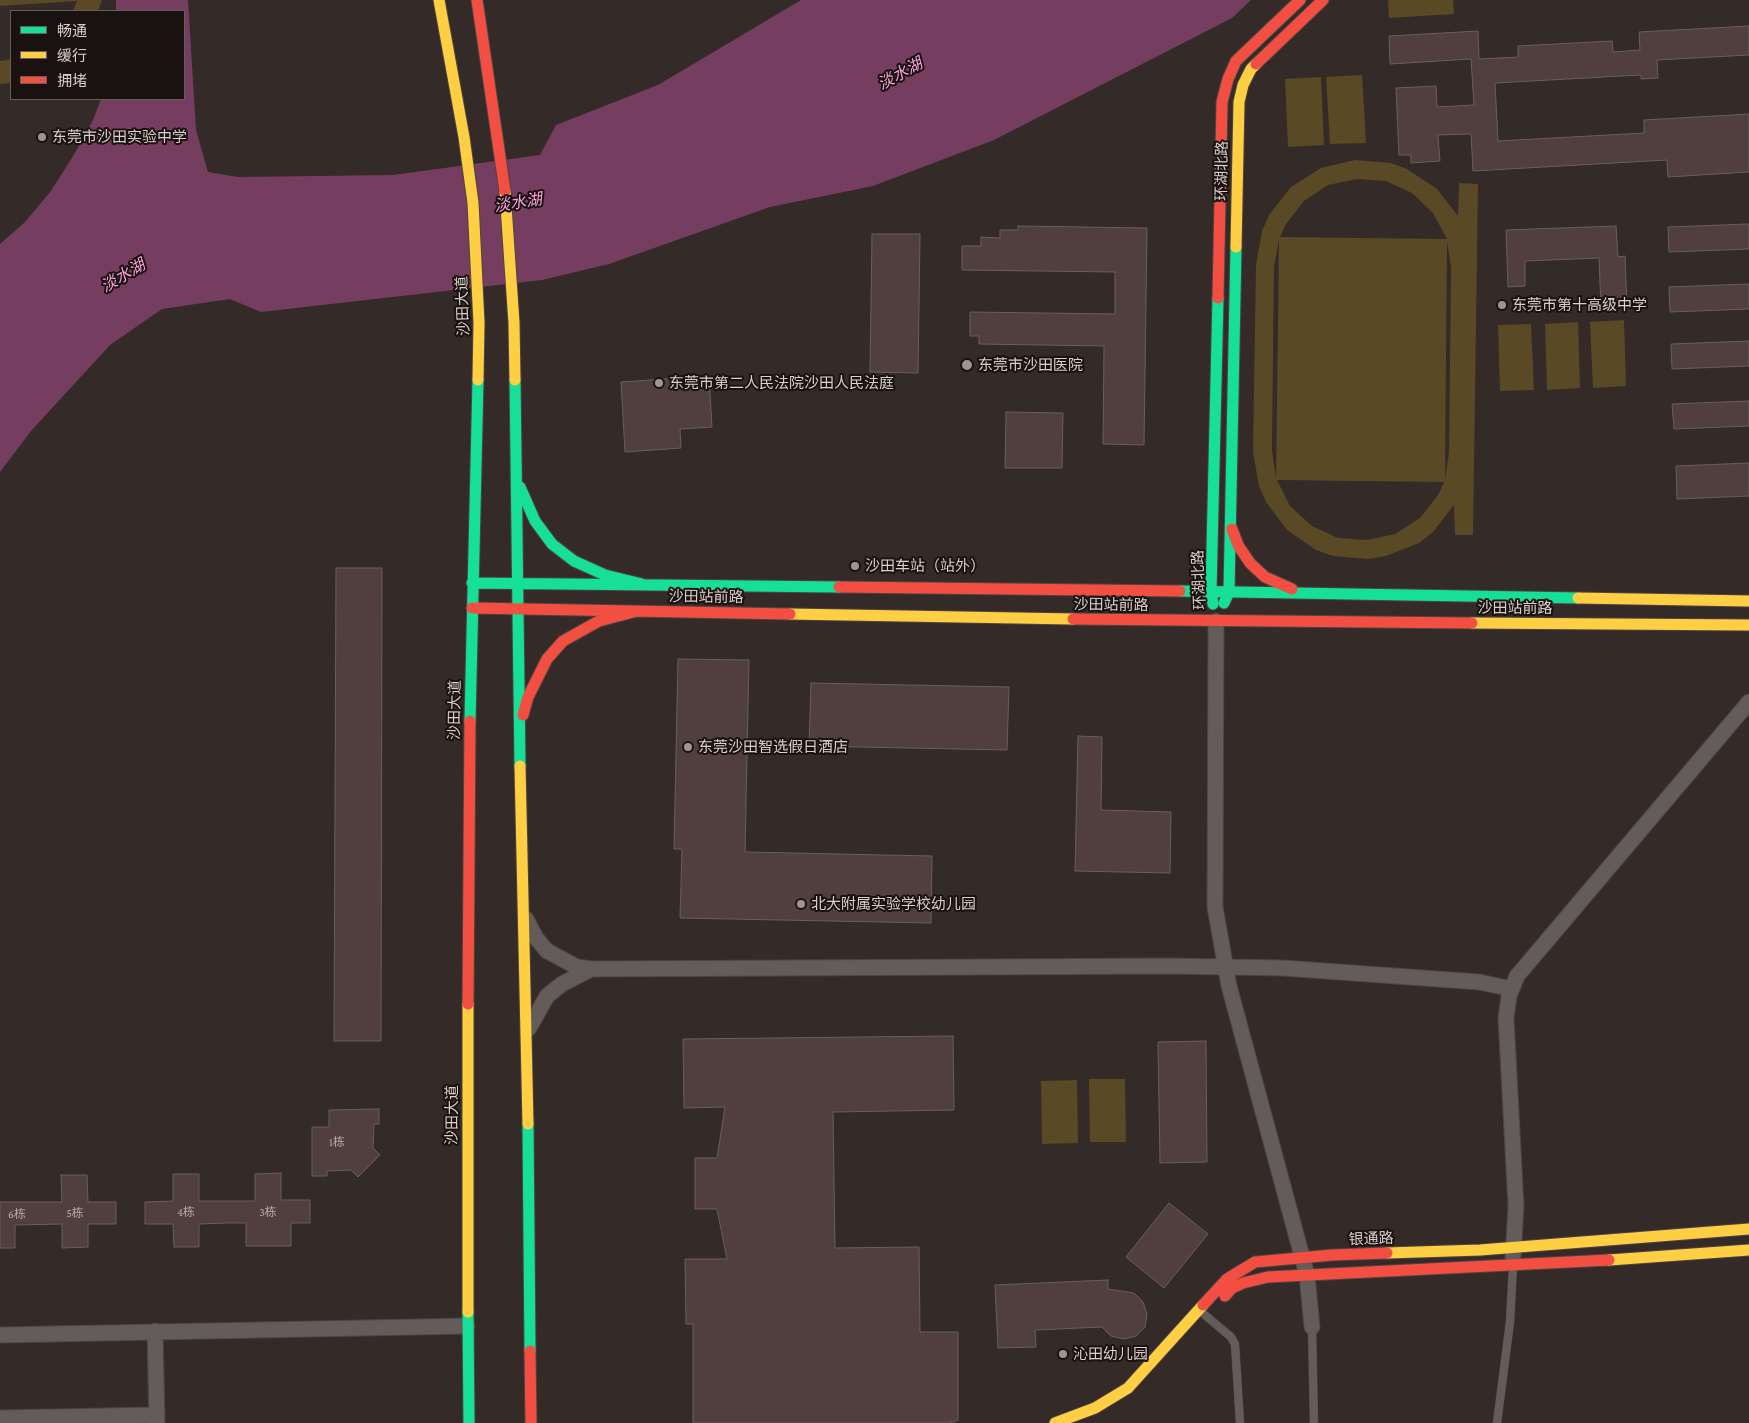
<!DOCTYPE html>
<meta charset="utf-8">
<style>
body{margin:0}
#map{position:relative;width:1749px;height:1423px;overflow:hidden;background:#342a27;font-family:"Crimson Pro","Noto Sans SC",serif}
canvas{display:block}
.legend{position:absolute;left:10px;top:10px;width:175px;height:90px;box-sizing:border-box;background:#1a1210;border:1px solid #675d5b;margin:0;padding:6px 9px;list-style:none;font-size:15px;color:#dbcecb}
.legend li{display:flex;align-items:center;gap:10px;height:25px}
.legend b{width:25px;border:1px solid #675d5b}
</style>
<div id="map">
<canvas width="1749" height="1423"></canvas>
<ul class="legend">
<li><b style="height:6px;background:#16e098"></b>畅通</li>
<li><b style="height:6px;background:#ffcf43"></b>缓行</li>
<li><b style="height:6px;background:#f24e42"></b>拥堵</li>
</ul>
</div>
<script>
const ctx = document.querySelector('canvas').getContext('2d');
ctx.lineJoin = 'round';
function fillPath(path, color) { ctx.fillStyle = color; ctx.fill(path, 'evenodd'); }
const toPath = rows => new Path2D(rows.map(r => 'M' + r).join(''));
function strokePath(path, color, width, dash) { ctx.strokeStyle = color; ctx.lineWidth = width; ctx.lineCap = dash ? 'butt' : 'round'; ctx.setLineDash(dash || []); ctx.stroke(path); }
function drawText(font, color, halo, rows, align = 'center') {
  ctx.font = font + ' "Crimson Pro","Noto Sans SC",serif'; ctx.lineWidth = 4; ctx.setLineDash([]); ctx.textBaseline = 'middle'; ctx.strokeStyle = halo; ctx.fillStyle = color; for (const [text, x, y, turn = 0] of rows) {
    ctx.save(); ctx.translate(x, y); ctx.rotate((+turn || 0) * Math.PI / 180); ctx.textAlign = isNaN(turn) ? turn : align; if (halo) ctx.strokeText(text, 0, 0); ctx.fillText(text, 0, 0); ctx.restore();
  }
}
const green = toPath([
 [0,0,102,0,98,11,73,11,77,1,0,6],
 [1388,0,1453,0,1454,14,1389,18],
 [11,59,11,83,0,84,0,61],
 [1362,75,1366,143,1330,144,1326,77],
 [1321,77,1324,145,1288,147,1285,79],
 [1355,160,1391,163,1407,169,1437,189,1458,216,1459,183,1478,184,1473,535,1455,535,1454,505,1433,532,1419,543,1386,556,1368,559,1333,556,1316,550,1287,530,1266,502,1259,486,1253,452,1256,265,1262,231,1269,215,1291,187,1321,168],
 [1357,179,1386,181,1412,193,1433,213,1447,239,1280,237,1286,224,1304,201,1328,185],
 [1279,240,1276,478,1272,451,1274,266],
 [1447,242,1451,267,1449,453,1445,479],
 [1277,480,1444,482,1438,495,1420,518,1395,534,1367,540,1338,538,1312,526,1290,506],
 [1624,320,1626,386,1593,388,1590,322],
 [1578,322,1580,388,1547,390,1545,324],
 [1531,324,1534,390,1500,391,1498,325],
 [1089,1079,1125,1079,1126,1142,1090,1142],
 [1077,1080,1078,1143,1042,1144,1041,1081]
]);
const water = toPath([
 [116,0,188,0,196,130,208,172,238,177,393,175,540,155,556,125,658,85,801,0,1251,0,1232,18,994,140,873,186,770,207,609,264,542,280,261,312,230,299,162,309,110,345,31,431,0,472,0,244,25,222,51,191,75,153,93,120,101,99,184,99,184,11,116,11]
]);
const building = toPath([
 [1749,26,1749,55,1657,60,1658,78,1641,79,1641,75,1495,83,1498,141,1644,133,1644,120,1749,114,1749,172,1668,177,1667,160,1473,171,1471,134,1438,135,1440,161,1411,163,1411,155,1399,155,1396,88,1436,86,1437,107,1474,105,1471,59,1390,64,1389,36,1478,31,1479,59,1518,57,1518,46,1612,41,1613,52,1640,50,1639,32,1749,26],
 [1749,224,1749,249,1669,252,1668,227,1749,224],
 [1018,226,1147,228,1144,445,1103,444,1104,346,979,344,979,336,970,336,970,312,1115,314,1115,272,962,270,962,246,981,246,981,237,1000,238,1000,230,1018,230,1018,226],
 [1616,226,1618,257,1625,256,1627,307,1601,308,1599,258,1525,261,1525,286,1508,287,1506,230,1616,226],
 [872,234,920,234,918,373,870,372,872,234],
 [1749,284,1749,309,1670,312,1669,287,1749,284],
 [1749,341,1749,366,1672,369,1671,344,1749,341],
 [709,376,712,427,680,429,681,448,625,452,621,382,709,376],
 [1749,401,1749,426,1674,429,1672,404,1749,401],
 [1006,412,1063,413,1062,468,1005,468,1006,412],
 [1749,463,1749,496,1677,499,1676,466,1749,463],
 [336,568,382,568,381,1041,334,1041,336,568],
 [678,659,749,660,745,852,932,856,931,923,680,918,682,849,674,849,678,659],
 [811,683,1009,687,1007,750,809,746,811,683],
 [1078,736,1102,737,1101,810,1171,812,1170,873,1075,871,1078,736],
 [953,1036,954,1110,833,1112,835,1248,919,1247,920,1332,958,1332,958,1420,950,1423,693,1423,693,1324,686,1324,685,1259,727,1259,717,1209,695,1209,695,1158,717,1158,725,1107,684,1108,683,1039,953,1036],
 [1206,1041,1207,1162,1160,1163,1158,1042,1206,1041],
 [379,1109,379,1124,374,1124,373,1148,380,1155,358,1177,351,1170,327,1171,327,1176,312,1176,312,1127,329,1127,329,1110,379,1109],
 [281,1173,281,1200,310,1200,310,1223,291,1223,291,1246,246,1246,246,1223,227,1223,199,1224,199,1247,174,1247,173,1224,145,1224,145,1202,173,1201,173,1174,199,1174,199,1201,255,1201,255,1174,281,1173],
 [61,1175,87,1175,88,1202,116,1202,116,1224,88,1224,88,1247,62,1248,62,1224,15,1225,15,1248,0,1248,0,1202,62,1202,61,1175],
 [1169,1203,1208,1234,1164,1288,1126,1257,1169,1203],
 [1108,1280,1108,1289,1134,1293,1143,1302,1147,1314,1145,1327,1136,1336,1124,1339,1111,1336,1102,1327,1035,1330,1036,1347,998,1348,995,1285,1108,1280]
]);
const lane = toPath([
 [1199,1310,1231,1337,1235,1344,1240,1423],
 [1312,1327,1314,1423],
 [1497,1423,1510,1322,1513,1266]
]);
const street = toPath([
 [1216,621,1215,907,1229,986,1307,1275,1312,1327],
 [526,919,536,938,547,951,577,967,591,969,1171,966,1283,968,1479,982,1512,989],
 [529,1028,547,996,562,984,591,969],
 [1513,1257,1516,1206,1506,1018,1509,996,1517,976,1749,702],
 [155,1331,157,1423],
 [0,1335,467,1326],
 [0,1418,156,1415]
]);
const fast = toPath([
 [515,380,520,766],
 [520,487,535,521,552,544,574,561,605,575,642,584],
 [472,583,839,587],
 [1180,591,1578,598],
 [1224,603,1229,592,1236,247],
 [1213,604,1211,591,1218,298],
 [470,721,478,380],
 [528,1124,530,1351],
 [468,1312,469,1423]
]);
const slow = toPath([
 [439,0,464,137,473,203,479,323,478,380],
 [505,191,514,323,515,380],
 [1236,247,1239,102,1243,85,1251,69,1256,64],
 [1578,598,1749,601],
 [790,614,1073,619],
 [1472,623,1749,625],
 [520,766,528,1124],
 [468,1004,468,1312],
 [1387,1253,1480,1250,1749,1229],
 [1609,1260,1749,1250],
 [1055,1423,1095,1408,1128,1388,1203,1305]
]);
const jam = toPath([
 [477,0,505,191],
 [1256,64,1323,0],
 [1218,298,1222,102,1228,79,1236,61,1300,0],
 [1232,529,1238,545,1250,563,1265,577,1292,589],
 [839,587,1180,591],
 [472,608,790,614],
 [1073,619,1472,623],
 [523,715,528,697,547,659,563,641,599,621,637,611],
 [468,1004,470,721],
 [1225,1296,1232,1288,1243,1283,1268,1277,1609,1260],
 [1203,1305,1227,1279,1255,1262,1332,1255,1387,1253],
 [530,1351,531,1423]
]);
const markers = [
 [42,137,5,"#a19592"],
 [1502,305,5,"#a19592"],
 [967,365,6,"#a19592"],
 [659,383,5,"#a19592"],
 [855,566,5,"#a19592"],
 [688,747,5,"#a19592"],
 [801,904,5,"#a19592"],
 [1063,1354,5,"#a19592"]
];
const numberNames = [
 ["1栋",337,1142],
 ["4栋",186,1212],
 ["3栋",268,1212],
 ["5栋",75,1213],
 ["6栋",17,1214]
];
const poiNames = [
 ["东莞市沙田实验中学",52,137],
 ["东莞市第十高级中学",1512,305],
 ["东莞市沙田医院",978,365],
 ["东莞市第二人民法院沙田人民法庭",669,383],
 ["沙田车站（站外）",865,566],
 ["东莞沙田智选假日酒店",698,747],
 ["北大附属实验学校幼儿园",811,904],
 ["沁田幼儿园",1073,1354]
];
const streetNames = [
 ["环湖北路",1222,171,-89],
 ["沙田大道",463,306,-92],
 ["环湖北路",1199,580,-92],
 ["沙田站前路",706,597,1],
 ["沙田站前路",1111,605,1],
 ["沙田站前路",1515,608],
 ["沙田大道",455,710,-89],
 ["沙田大道",452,1115,-90],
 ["银通路",1371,1239,-2]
];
const waterNames = [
 ["淡水湖",900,74,-29],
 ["淡水湖",518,203,-9],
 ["淡水湖",123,276,-31]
];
fillPath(green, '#594924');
fillPath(water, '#753e61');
fillPath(building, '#513f40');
strokePath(building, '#685f5f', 1);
strokePath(lane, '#4e4542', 9);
strokePath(street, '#4e4542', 17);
strokePath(fast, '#4e4542', 13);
strokePath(slow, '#4e4542', 13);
strokePath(jam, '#4e4542', 13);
strokePath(lane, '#645c5a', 8);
strokePath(street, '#645c5a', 15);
strokePath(fast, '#16e098', 11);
strokePath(slow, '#ffcf43', 11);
strokePath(jam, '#f24e42', 11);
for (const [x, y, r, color] of markers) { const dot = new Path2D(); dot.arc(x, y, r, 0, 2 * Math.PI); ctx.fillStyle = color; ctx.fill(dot); strokePath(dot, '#1a1210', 2); }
drawText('12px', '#b8aaa8', null, numberNames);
drawText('15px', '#dbcecb', '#1a1210', poiNames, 'left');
drawText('15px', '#dbcecb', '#1a1210', streetNames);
drawText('italic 16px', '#fda4de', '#1a1210', waterNames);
</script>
